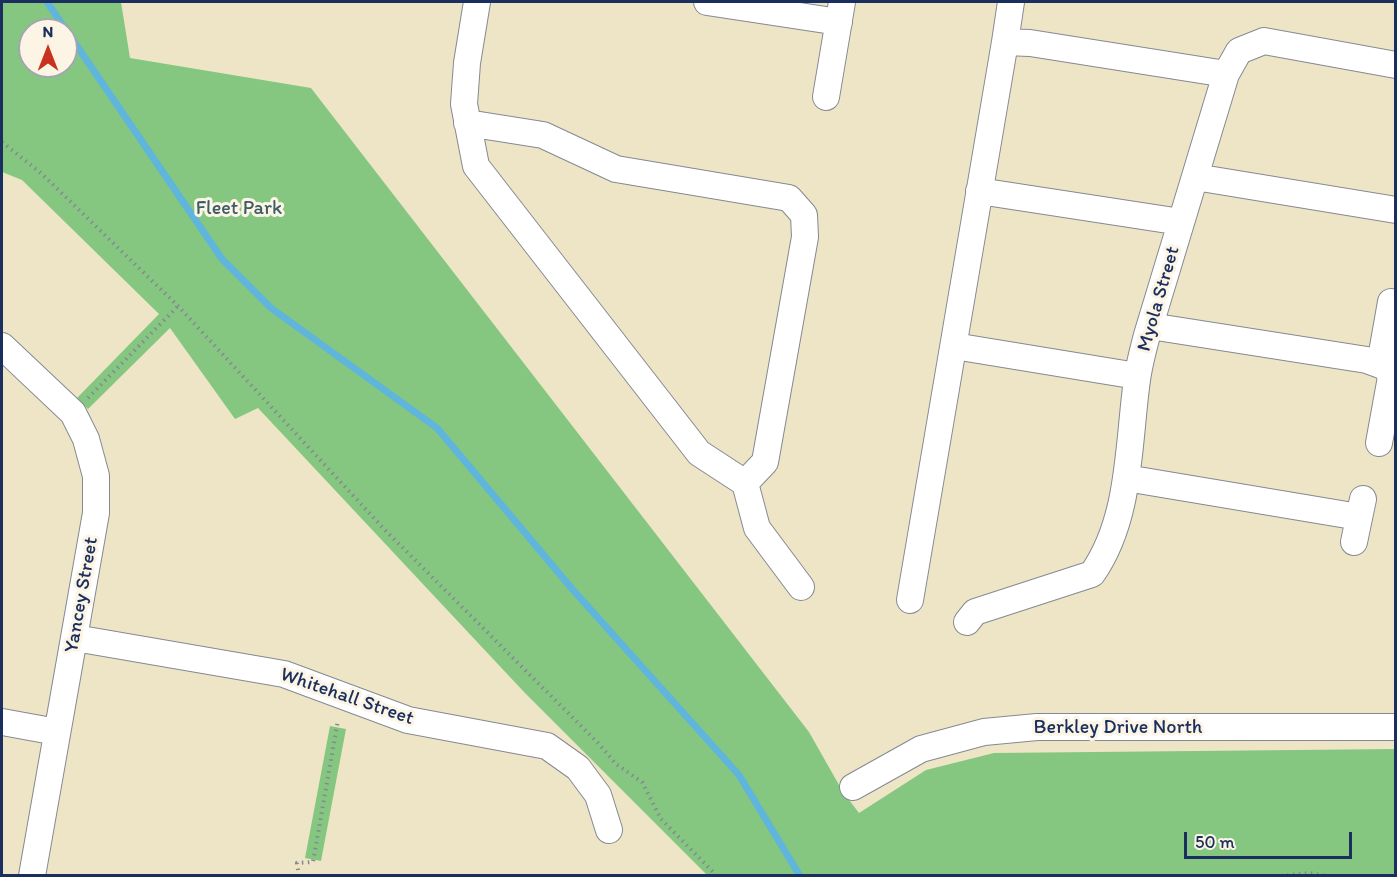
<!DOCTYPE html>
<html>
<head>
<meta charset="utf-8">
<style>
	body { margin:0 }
	#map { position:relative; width:1397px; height:877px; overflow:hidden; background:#eee5c6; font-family:Itim,sans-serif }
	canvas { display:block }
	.frame { position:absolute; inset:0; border:3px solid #1b2f5e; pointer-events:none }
	.north { position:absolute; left:18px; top:18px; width:60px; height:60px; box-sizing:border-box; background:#fcf5e5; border:2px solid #a2a6af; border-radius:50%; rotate:0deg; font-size:16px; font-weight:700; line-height:24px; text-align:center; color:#1b2f5e }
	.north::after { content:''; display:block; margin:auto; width:21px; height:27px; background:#c8321e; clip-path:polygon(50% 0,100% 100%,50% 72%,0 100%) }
	.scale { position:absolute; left:1184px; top:832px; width:168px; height:27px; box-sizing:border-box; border:3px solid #1b2f5e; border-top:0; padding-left:8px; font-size:18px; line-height:21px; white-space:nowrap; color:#1b2f5e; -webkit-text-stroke:4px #fcf5e5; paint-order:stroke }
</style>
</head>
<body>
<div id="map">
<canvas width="1397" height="877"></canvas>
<div class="frame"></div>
<div class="north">N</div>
<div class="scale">50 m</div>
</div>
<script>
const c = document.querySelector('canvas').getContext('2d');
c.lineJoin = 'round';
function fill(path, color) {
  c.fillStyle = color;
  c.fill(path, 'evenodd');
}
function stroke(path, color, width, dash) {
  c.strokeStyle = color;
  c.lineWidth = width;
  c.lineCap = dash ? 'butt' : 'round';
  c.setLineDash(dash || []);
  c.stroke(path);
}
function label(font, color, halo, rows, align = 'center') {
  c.font = font + ' Itim,sans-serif';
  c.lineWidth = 6;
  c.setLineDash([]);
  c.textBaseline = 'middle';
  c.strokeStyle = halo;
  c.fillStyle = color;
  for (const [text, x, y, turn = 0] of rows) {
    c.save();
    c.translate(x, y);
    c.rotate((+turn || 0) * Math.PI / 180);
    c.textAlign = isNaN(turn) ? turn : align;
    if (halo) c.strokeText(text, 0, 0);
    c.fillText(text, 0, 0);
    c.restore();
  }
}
const green = new Path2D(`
	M 2,2 L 121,2 L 130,58 L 311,88 L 809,732 L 843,792 L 859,813 L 926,770 L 994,753 L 1395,749 L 1395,875 L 707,875 L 524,692 L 258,408 L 235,419 L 170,328 L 88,409 L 77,398 L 159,314 L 22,180 L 2,172 ZM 30,30 L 66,30 L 66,66 L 30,66 Z
	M 330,726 L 346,729 L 321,861 L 305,858 Z`);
const stream = new Path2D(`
	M 47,2 L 222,259 L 271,308 L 437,428 L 573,590 L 739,775 L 800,876`);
const path = new Path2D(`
	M 2,142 L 42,174 L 178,306 L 384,529 L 598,743 L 616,764 L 642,782 L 661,819 L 717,876
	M 88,398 L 178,306
	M 299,876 L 297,863 L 313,862 L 338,720
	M 1281,876 L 1309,873 L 1328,876`);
const street = new Path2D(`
	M 477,2 L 467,63 L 464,104 L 476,166 L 699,453 L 745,483 L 757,528 L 801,587
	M 707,2 L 839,22
	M 1005,42 L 1011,2
	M 826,97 L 842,2
	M 467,123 L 543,135 L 616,169 L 789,198 L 804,215 L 805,237 L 765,462 L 745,483
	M 1195,177 L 1396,210
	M 979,191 L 1181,222
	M 1150,326 L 1367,360 L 1386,367 L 1391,377 L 1379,443
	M 2,346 L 73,413 L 86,439 L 96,476 L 96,513 L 32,876
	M 954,346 L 1137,376
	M 1380,364 L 1391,302
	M 1126,478 L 1359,517
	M 1354,542 L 1363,499
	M 910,600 L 1005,42 L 1030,43 L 1226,74
	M 967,622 L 975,612 L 1092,574 C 1131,519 1128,444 1137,380 C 1139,365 1143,350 1147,335 L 1226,74 L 1239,51 L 1264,41 L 1396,65
	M 75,638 L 284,674 L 408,720 L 547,746 L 578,768 L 598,795 L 609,830
	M 2,722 L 57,732
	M 853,787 L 921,749 L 984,732 L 1037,727 L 1396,727`);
const parkNames = [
	["Fleet Park",239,209]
];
const streetNames = [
	["Myola Street",1159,299,-74],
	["Yancey Street",82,595,-80],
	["Whitehall Street",347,697,19],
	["Berkley Drive North",1118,728]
];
fill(green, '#85c780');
stroke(stream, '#5fb5dc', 7);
stroke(street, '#848a92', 28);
stroke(path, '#848a92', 4, [1.5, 4.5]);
stroke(street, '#fff', 26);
label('20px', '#3b5d68', '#fcf5e5', parkNames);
label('20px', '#1b2f5e', '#fcf5e5', streetNames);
</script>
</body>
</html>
